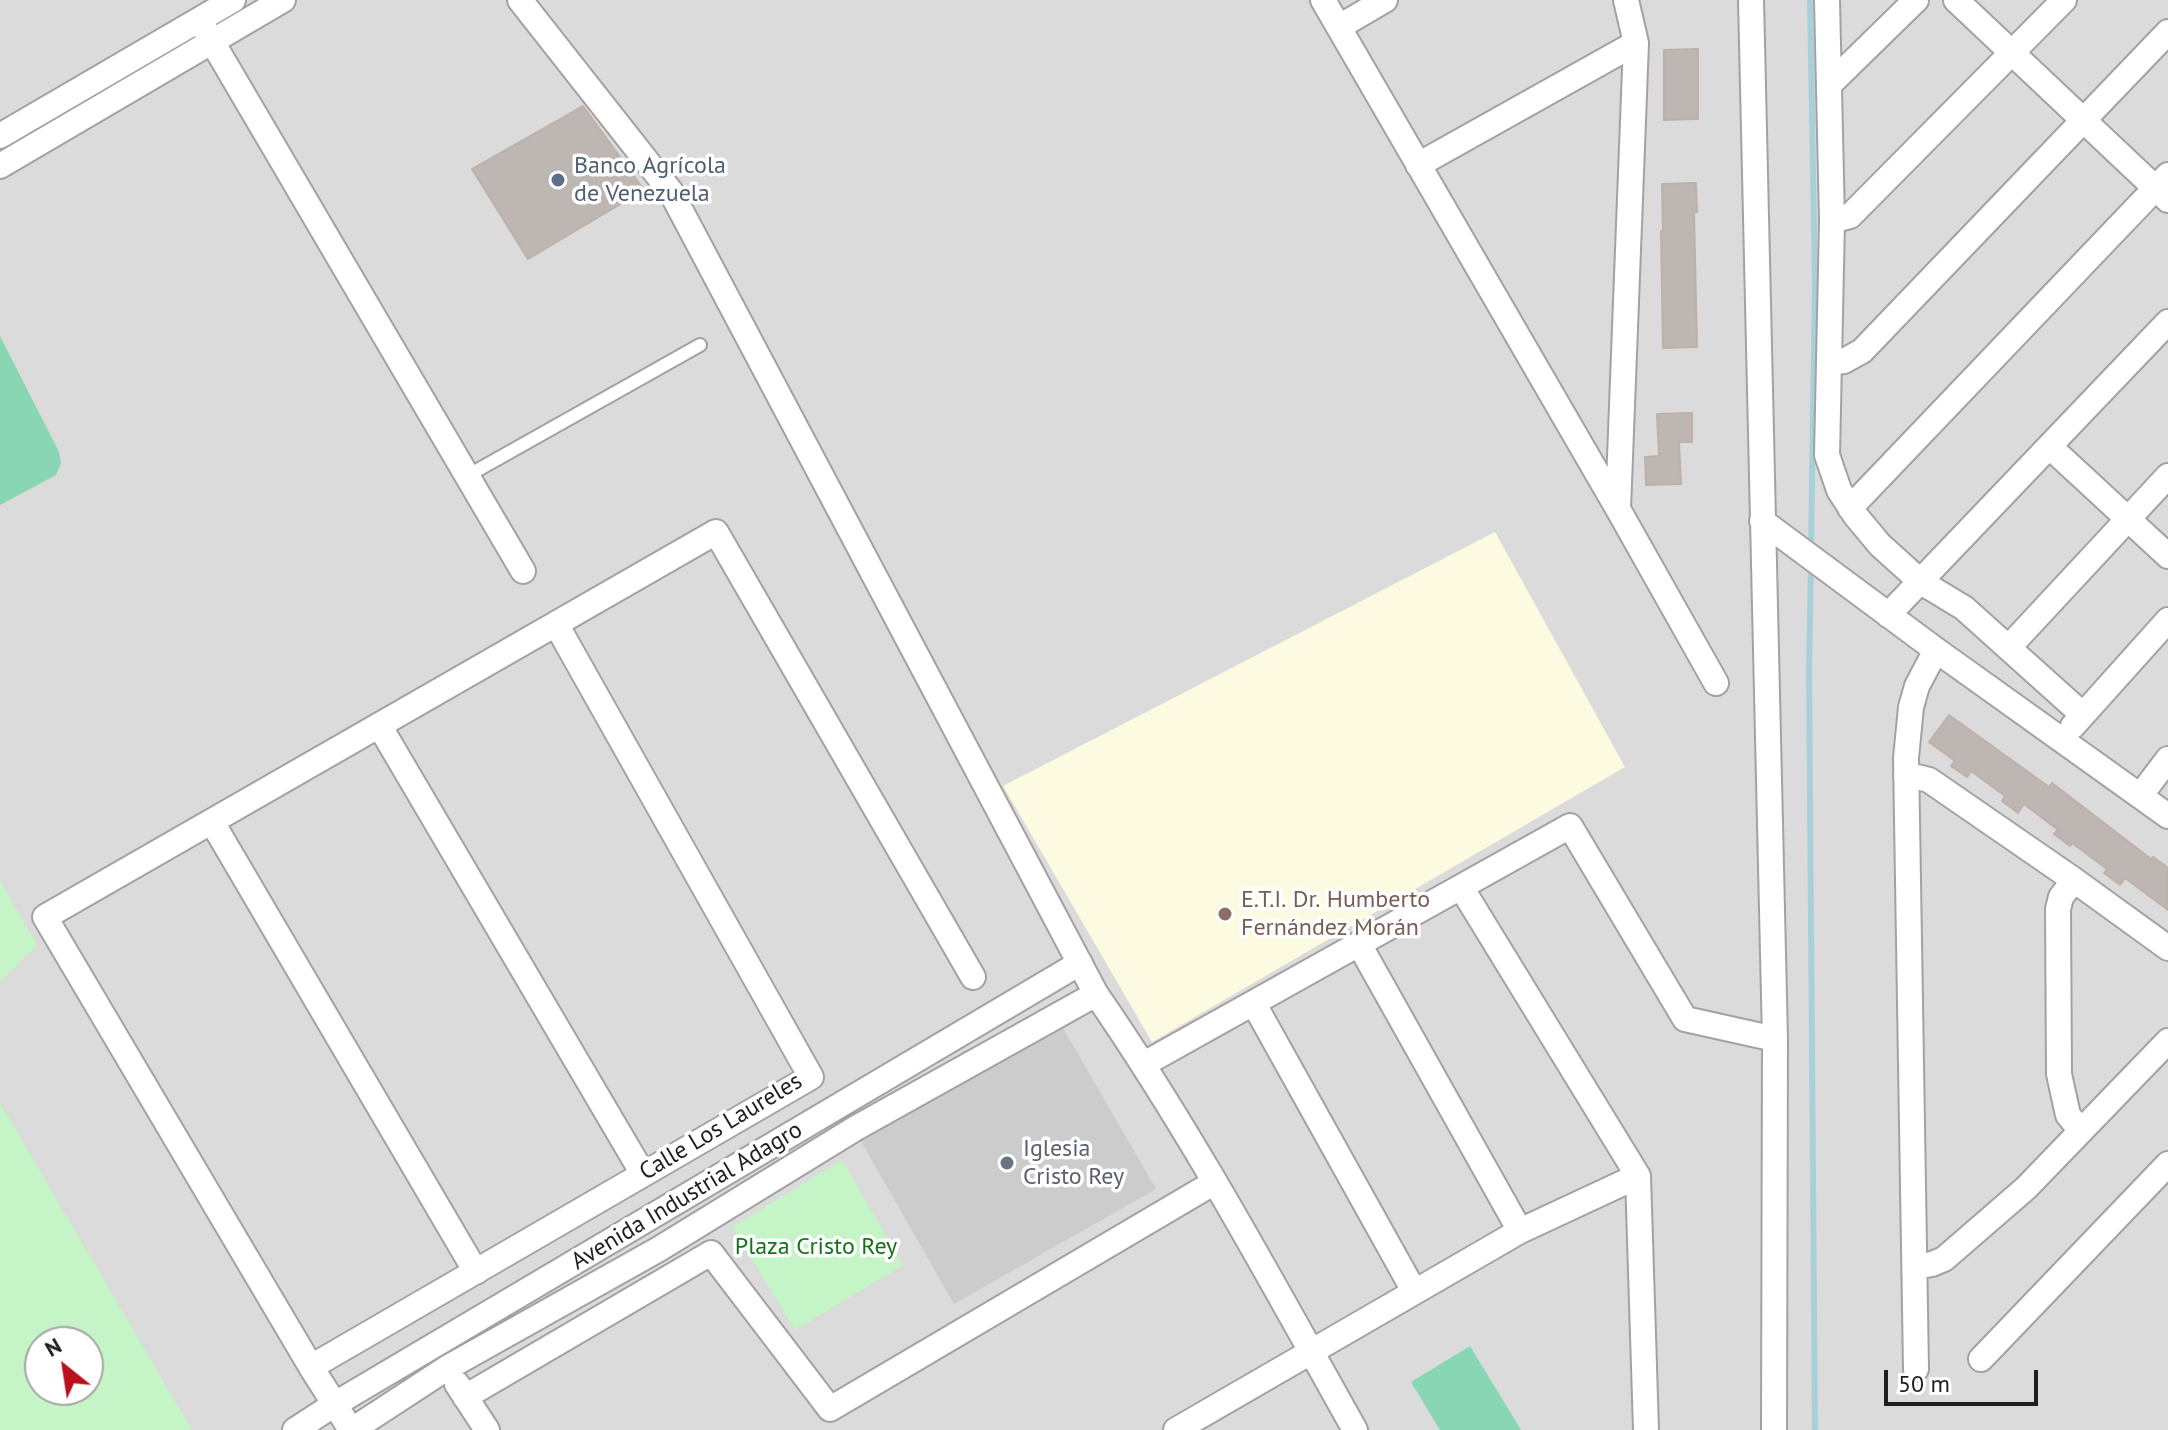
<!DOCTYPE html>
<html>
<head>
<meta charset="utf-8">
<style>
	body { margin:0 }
	#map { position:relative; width:2168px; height:1430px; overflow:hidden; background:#eeeae5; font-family:"PT Sans",sans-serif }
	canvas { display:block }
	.north { position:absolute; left:24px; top:1326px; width:80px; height:80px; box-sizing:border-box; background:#fff; border:2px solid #a5a5a5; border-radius:50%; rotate:330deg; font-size:22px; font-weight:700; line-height:32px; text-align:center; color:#1e1e1e }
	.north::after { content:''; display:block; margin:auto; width:28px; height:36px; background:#ba111b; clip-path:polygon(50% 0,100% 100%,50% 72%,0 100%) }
	.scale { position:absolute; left:1884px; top:1370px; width:154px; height:36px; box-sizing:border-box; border:4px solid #1e1e1e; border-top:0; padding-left:10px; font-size:24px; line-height:28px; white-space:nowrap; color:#1e1e1e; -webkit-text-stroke:6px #fff; paint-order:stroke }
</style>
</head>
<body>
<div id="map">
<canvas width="2168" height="1430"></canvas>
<div class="north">N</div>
<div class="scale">50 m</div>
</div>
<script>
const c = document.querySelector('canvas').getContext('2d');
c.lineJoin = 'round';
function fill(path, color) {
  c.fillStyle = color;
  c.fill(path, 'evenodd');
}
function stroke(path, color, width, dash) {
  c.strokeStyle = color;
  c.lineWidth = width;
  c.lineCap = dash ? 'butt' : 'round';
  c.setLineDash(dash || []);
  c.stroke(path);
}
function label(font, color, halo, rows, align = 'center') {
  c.font = font + ' "PT Sans",sans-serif';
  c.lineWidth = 7;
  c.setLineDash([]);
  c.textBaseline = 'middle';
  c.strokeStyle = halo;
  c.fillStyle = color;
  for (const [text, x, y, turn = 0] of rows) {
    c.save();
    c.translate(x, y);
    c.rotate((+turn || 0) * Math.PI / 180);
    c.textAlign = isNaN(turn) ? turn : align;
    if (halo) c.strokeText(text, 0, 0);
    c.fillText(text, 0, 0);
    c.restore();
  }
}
const residential = new Path2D(`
	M 0,0 L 2168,0 L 2168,1430 L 0,1430 ZM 40,1342 L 88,1342 L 88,1390 L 40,1390 Z`);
const education = new Path2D(`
	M 1495,532 L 1625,767 L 1152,1042 L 1003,786 Z`);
const religious = new Path2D(`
	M 1059,1021 L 1156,1189 L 954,1304 L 858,1136 Z`);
const park = new Path2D(`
	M 0,880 L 37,945 L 0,982 Z
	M 0,1103 L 192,1430 L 0,1430 ZM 40,1342 L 88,1342 L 88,1390 L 40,1390 Z
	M 842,1160 L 903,1265 L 795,1330 L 732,1227 Z`);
const pitch = new Path2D(`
	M 0,336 L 59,452 L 61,464 L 56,475 L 0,505 Z
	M 1470,1346 L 1521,1430 L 1440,1430 L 1411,1382 Z`);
const stream = new Path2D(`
	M 1810,0 L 1815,286 L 1811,548
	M 1811,564 L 1809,669 L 1815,1430`);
const building = new Path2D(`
	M 1698,49 L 1698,119 L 1664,120 L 1664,50 Z
	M 583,106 L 644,190 L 528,259 L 472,169 Z
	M 1696,183 L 1697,212 L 1694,212 L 1697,347 L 1663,348 L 1661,231 L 1663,231 L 1662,184 Z
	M 1692,413 L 1692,442 L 1679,442 L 1681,484 L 1646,485 L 1645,457 L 1659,456 L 1657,414 Z
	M 1949,715 L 2049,787 L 2052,783 L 2151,859 L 2153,857 L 2168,868 L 2168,910 L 2125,878 L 2120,885 L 2104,873 L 2107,869 L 2072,843 L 2070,846 L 2054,834 L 2058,830 L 2024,804 L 2018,813 L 2002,801 L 2005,796 L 1971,771 L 1967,777 L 1951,766 L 1955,761 L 1929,742 Z`);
const service = new Path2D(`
	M 467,476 L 700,345`);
const minor = new Path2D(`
	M 520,0 L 671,192 L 1096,994 C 1192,1133 1272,1282 1355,1430
	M 1323,0 L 1618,509 L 1716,683
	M 1751,0 L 1775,1039 L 1774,1430
	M 1827,0 L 1832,221 L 1827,455 L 1839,490 L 1855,515 L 1880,545 L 1921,582 L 1964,608 L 2082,714
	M 1956,0 L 2168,200
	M 200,21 L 523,571
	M 1339,27 L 1385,0
	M 1829,85 L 1916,0
	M 0,136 L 233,0
	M 1418,165 L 1636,43
	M 0,166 L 283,0
	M 1832,221 L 1850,216 L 2064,0
	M 1829,363 L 1844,361 L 1862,351 L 2168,32
	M 2050,447 L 2168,556
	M 1850,508 L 2168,175
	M 1618,509 L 1636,43 L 1626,0
	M 1762,521 L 1936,650 L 2168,816
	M 1888,615 L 2168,322
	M 2009,647 L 2168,476
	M 379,725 L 643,1174
	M 2073,726 L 2168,620
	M 1906,776 L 1913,776 L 1929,780 L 2074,880 L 2168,948
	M 2140,796 L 2168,759
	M 212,822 L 476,1272
	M 2074,880 L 2061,897 L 2058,909 L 2059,1074 L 2068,1115 L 2081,1131
	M 1461,887 L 1638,1176
	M 1359,944 L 1520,1231
	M 1254,1004 L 1414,1291
	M 1144,1064 L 1570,826 L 1685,1019 L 1775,1039
	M 1915,1267 L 1932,1264 L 1944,1259 L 2026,1188 L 2168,1041
	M 1981,1359 L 2168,1164
	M 311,1367 L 811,1077 L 556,624
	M 1916,1369 L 1906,758 L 1911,707 L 1917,686 L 1936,650
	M 457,1384 L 487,1430
	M 465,1397 L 711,1253 L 830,1409 L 1215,1182
	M 295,1430 L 335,1404 L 1080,963
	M 351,1430 L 311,1367 L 45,917 L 716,532 L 973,977
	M 352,1430 L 447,1368 L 659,1249 L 856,1128 L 1096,994
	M 1176,1430 L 1520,1231 L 1638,1176 L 1646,1430`);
const markers = [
	[558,180,8,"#5c6f8a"],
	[1225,914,8,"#8d6e63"],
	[1007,1163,8,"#6b7280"]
];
const serviceNames = [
	["Banco Agrícola",574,166],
	["de Venezuela",574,194]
];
const educationNames = [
	["E.T.I. Dr. Humberto",1241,900],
	["Fernández Morán",1241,928]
];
const streetNames = [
	["Calle Los Laureles",721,1127,-31],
	["Avenida Industrial Adagro",687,1196,-31]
];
const worshipNames = [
	["Iglesia",1023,1149],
	["Cristo Rey",1023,1177]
];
const parkNames = [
	["Plaza Cristo Rey",816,1247]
];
fill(residential, '#dcdbdb');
fill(education, '#fcfae0');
fill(religious, '#ccc');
fill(park, '#c5f4c6');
fill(pitch, '#89d6b4');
stroke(stream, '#a9d0d8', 6);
fill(building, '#beb6b2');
stroke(building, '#beb1a8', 2);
stroke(service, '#a2a2a2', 16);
stroke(minor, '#a2a2a2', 28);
stroke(service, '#fff', 12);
stroke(minor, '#fff', 24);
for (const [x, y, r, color] of markers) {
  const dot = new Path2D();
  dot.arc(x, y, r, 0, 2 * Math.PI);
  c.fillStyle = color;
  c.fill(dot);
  stroke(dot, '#fff', 3);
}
label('24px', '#4e5e75', '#fff', serviceNames, 'left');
label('24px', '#785e54', '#fff', educationNames, 'left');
label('24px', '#1e1e1e', '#fff', streetNames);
label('24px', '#5b616d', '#fff', worshipNames, 'left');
label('24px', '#157317', '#fff', parkNames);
</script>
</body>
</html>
